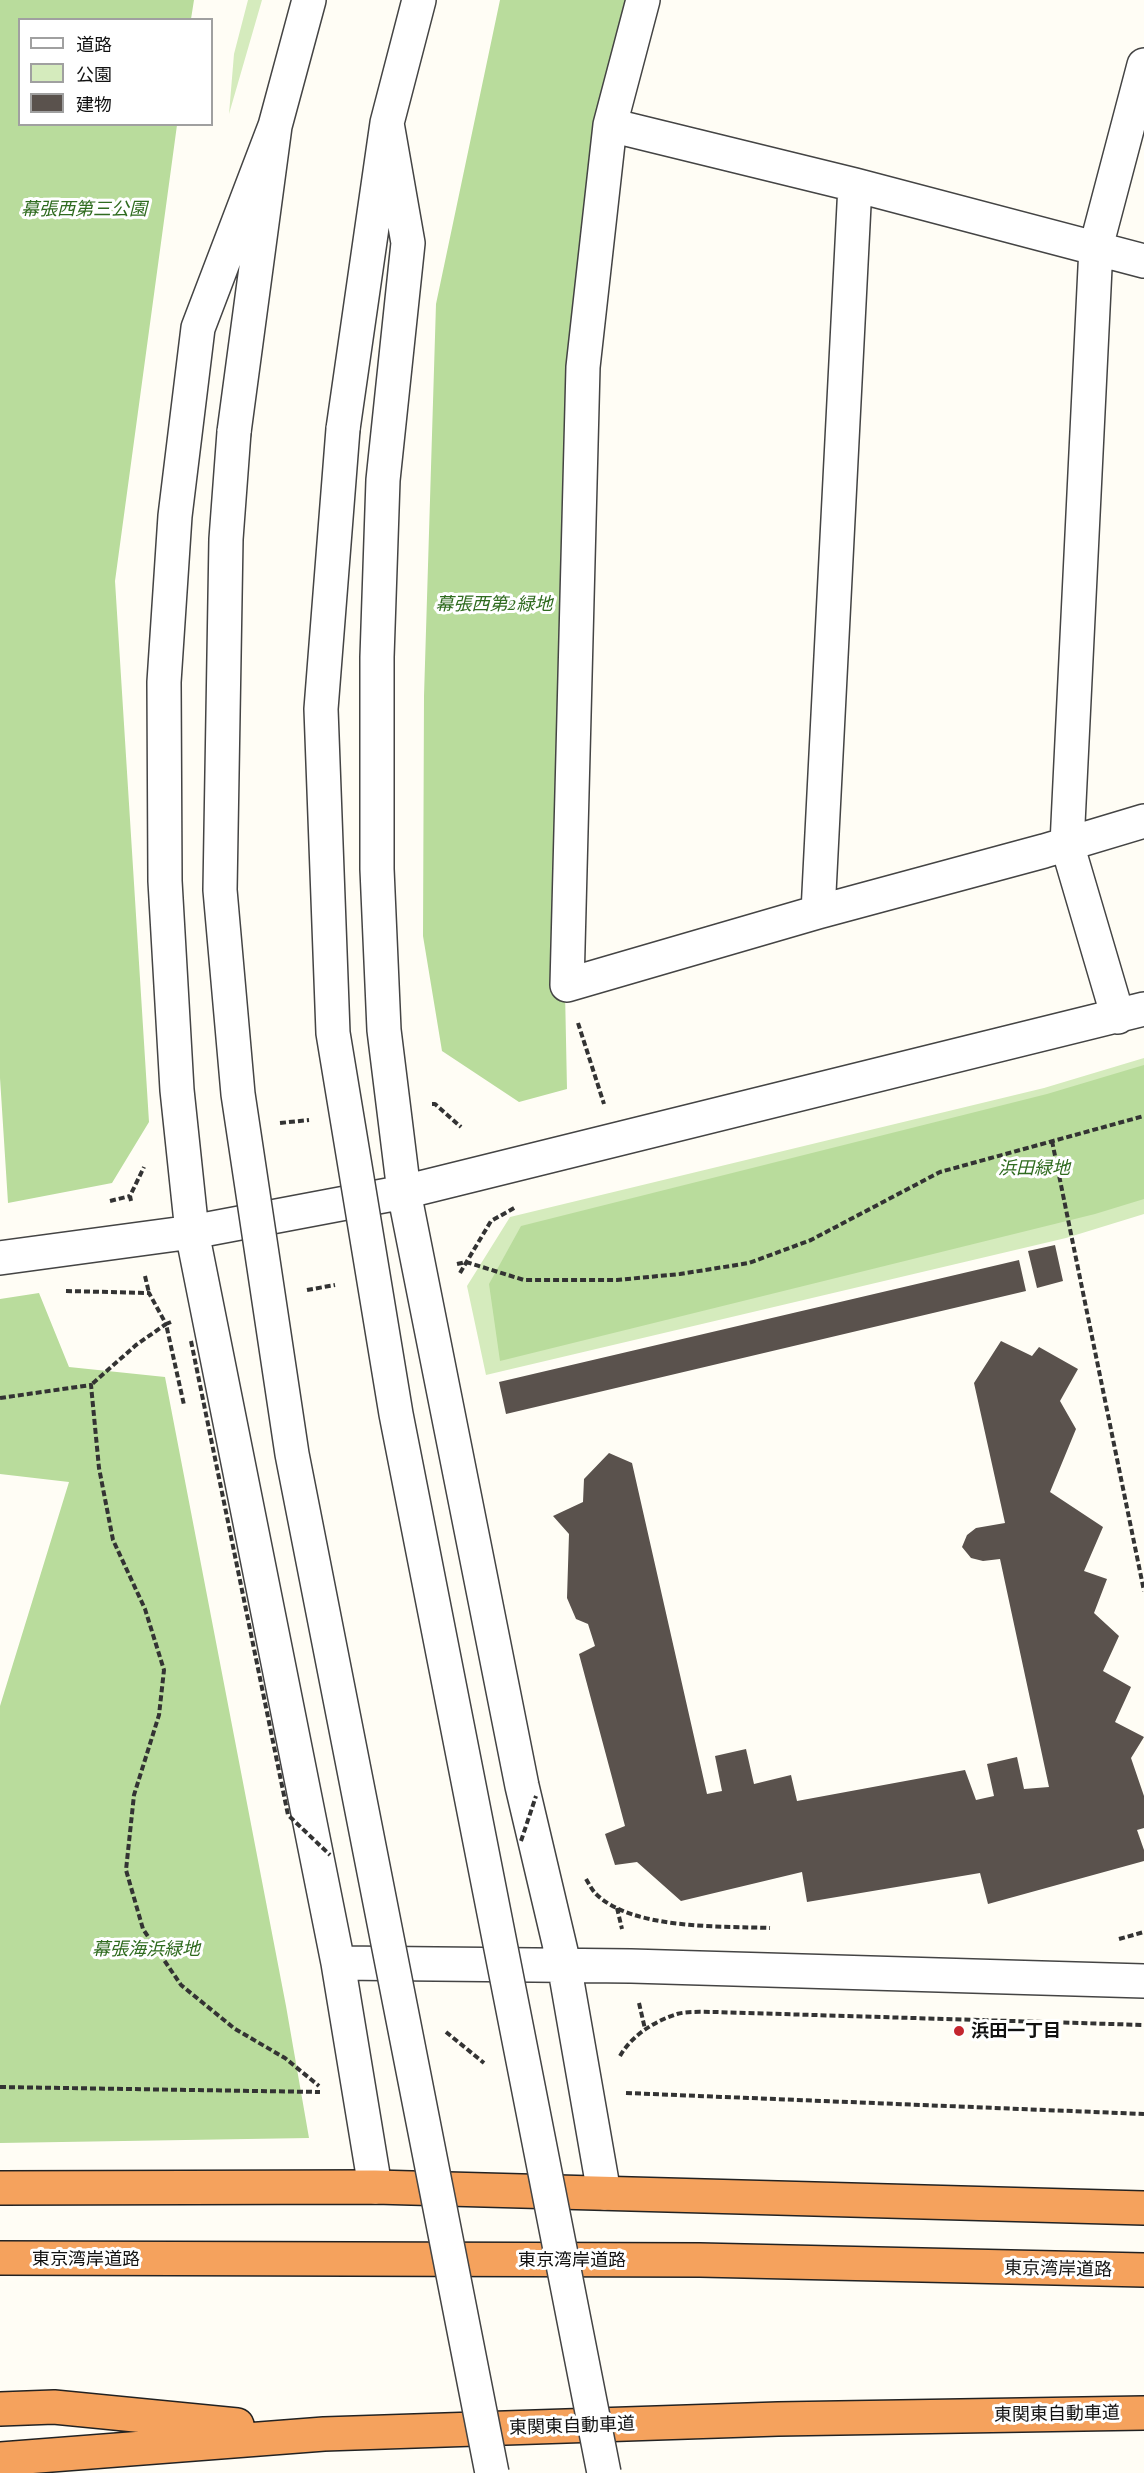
<!DOCTYPE html>
<html>
<head>
<meta charset="utf-8">
<style>
	body { margin:0 }
	#map { position:relative; width:1144px; height:2473px; overflow:hidden; background:#fffdf5; font-family:"Playfair Display","Noto Sans JP",serif }
	canvas { display:block }
	.legend { position:absolute; left:18px; top:18px; width:195px; height:108px; box-sizing:border-box; background:#fff; border:2px solid #a0a0a0; margin:0; padding:8px 10px; list-style:none; font-size:18px; color:#111 }
	.legend li { display:flex; align-items:center; gap:12px; height:30px }
	.legend b { width:30px; border:2px solid #a0a0a0 }
</style>
</head>
<body>
<div id="map">
<canvas width="1144" height="2473"></canvas>
<ul class="legend">
<li><b style="height:8px;background:#fff"></b>道路</li>
<li><b style="height:16px;background:#d5ebbd"></b>公園</li>
<li><b style="height:16px;background:#5a524d"></b>建物</li>
</ul>
</div>
<script>
const c = document.querySelector('canvas').getContext('2d');
c.lineJoin = 'round';
function fill(path, color) {
  c.fillStyle = color;
  c.fill(path, 'evenodd');
}
function stroke(path, color, width, dash) {
  c.strokeStyle = color;
  c.lineWidth = width;
  c.lineCap = dash ? 'butt' : 'round';
  c.setLineDash(dash || []);
  c.stroke(path);
}
function label(font, color, halo, rows, align = 'center') {
  c.font = font + ' "Playfair Display","Noto Sans JP",serif';
  c.lineWidth = 6;
  c.setLineDash([]);
  c.textBaseline = 'middle';
  c.strokeStyle = halo;
  c.fillStyle = color;
  for (const [text, x, y, turn = 0] of rows) {
    c.save();
    c.translate(x, y);
    c.rotate((+turn || 0) * Math.PI / 180);
    c.textAlign = isNaN(turn) ? turn : align;
    if (halo) c.strokeText(text, 0, 0);
    c.fillText(text, 0, 0);
    c.restore();
  }
}
const green = new Path2D(`
	M 248,0 L 262,0 L 229,114 L 234,54 Z
	M 1144,1058 L 1144,1214 L 1066,1238 L 486,1375 L 467,1286 L 510,1217 L 1044,1088 Z`);
const forest = new Path2D(`
	M 0,0 L 194,0 L 191,19 L 20,20 L 20,124 L 177,125 L 115,581 L 149,1122 L 112,1183 L 8,1203 L 0,1078 Z
	M 500,0 L 626,0 L 559,695 L 567,1089 L 519,1102 L 442,1051 L 423,936 L 424,696 L 436,304 Z
	M 1144,1065 L 1144,1199 L 1095,1214 L 500,1361 L 489,1284 L 521,1226 L 1047,1094 Z
	M 39,1293 L 69,1367 L 165,1377 L 286,2006 L 309,2138 L 0,2143 L 0,1706 L 69,1482 L 0,1474 L 0,1299 Z`);
const building = new Path2D(`
	M 1055,1245 L 1063,1281 L 1037,1288 L 1028,1251 Z
	M 1019,1260 L 1026,1291 L 506,1414 L 499,1382 Z
	M 1001,1341 L 1032,1356 L 1039,1347 L 1078,1369 L 1060,1401 L 1076,1429 L 1050,1492 L 1103,1527 L 1084,1571 L 1107,1579 L 1094,1613 L 1119,1636 L 1103,1671 L 1131,1687 L 1115,1722 L 1144,1737 L 1131,1758 L 1144,1796 L 1144,1828 L 1137,1830 L 1144,1850 L 1144,1861 L 988,1904 L 980,1873 L 807,1902 L 802,1872 L 681,1901 L 637,1862 L 615,1865 L 605,1834 L 625,1826 L 579,1654 L 595,1646 L 588,1624 L 576,1619 L 567,1598 L 569,1534 L 553,1516 L 583,1502 L 584,1479 L 609,1453 L 632,1463 L 707,1794 L 722,1791 L 715,1756 L 746,1749 L 754,1784 L 791,1775 L 797,1801 L 965,1770 L 976,1800 L 994,1796 L 987,1764 L 1017,1757 L 1024,1789 L 1049,1787 L 1000,1559 L 983,1561 L 971,1558 L 962,1547 L 967,1535 L 976,1528 L 1005,1523 L 974,1383 Z`);
const path = new Path2D(`
	M 578,1023 L 604,1104
	M 432,1104 L 435,1104 L 461,1127
	M 280,1123 L 309,1120
	M 1052,1141 L 1144,1591
	M 110,1201 L 130,1196
	M 131,1201 L 130,1196 L 144,1167
	M 457,1264 L 466,1262 L 524,1280 L 617,1280 L 680,1274 L 749,1263 L 811,1240 L 940,1172 L 1144,1116
	M 460,1273 L 491,1221 L 516,1207
	M 145,1276 L 149,1293
	M 307,1290 L 335,1285
	M 66,1291 L 149,1293 L 166,1324 L 136,1345 L 91,1385
	M 171,1322 L 166,1324 L 184,1405
	M 0,1398 L 91,1385 L 99,1468 L 113,1540 L 145,1609 L 164,1670 L 159,1715 L 134,1795 L 126,1870 L 143,1929 L 181,1985 L 235,2029 L 285,2058 L 319,2086
	M 586,1879 C 589,1884 592,1890 596,1894 C 633,1930 721,1926 770,1928
	M 617,1908 L 622,1929
	M 1119,1939 L 1144,1932
	M 639,2003 L 645,2029
	M 446,2032 L 484,2063
	M 620,2056 C 632,2035 655,2021 677,2014 C 688,2011 703,2012 715,2012 L 1144,2025
	M 0,2087 L 320,2092
	M 626,2093 L 1144,2114`);
const minor = new Path2D(`
	M 643,0 L 610,125 L 583,367 L 567,985 L 818,912 L 1044,851 L 1144,821
	M 387,123 L 408,243 L 383,480 L 377,657 L 377,869 L 384,1030 L 404,1192 L 522,1786 L 564,1964 L 604,2193
	M 610,125 L 855,185 L 1144,261
	M 275,126 L 198,328 L 175,516 L 164,682 L 165,881 L 177,1090 L 192,1232 L 338,1963 L 375,2187
	M 343,429 L 387,123 L 419,0
	M 234,432 L 275,126 L 309,0
	M 818,912 L 855,185
	M 1118,1017 L 1067,844 L 1096,247 L 1144,65
	M 0,1258 L 192,1232 L 404,1192 L 1144,1009
	M 338,1963 L 631,1966 L 1144,1981`);
const highway = new Path2D(`
	M 0,2188 L 375,2187 L 1144,2208
	M 0,2258 L 700,2260 L 1144,2270
	M 0,2409 L 54,2407 L 237,2425
	M 0,2459 L 324,2434 L 778,2419 L 1144,2413`);
const pathBridge = new Path2D(`
	M 191,1341 L 288,1815 L 330,1855
	M 521,1841 L 536,1796`);
const minorBridge = new Path2D(`
	M 343,429 L 321,709 L 333,1033 L 396,1414 L 604,2473
	M 234,432 L 226,539 L 220,890 L 238,1094 L 292,1454 L 492,2473`);
const markers = [
	[959,2031,6,"#c4262e"]
];
const parkNames = [
	["幕張西第三公園",84,209],
	["幕張西第2緑地",494,604],
	["浜田緑地",1034,1168],
	["幕張海浜緑地",146,1949]
];
const poiNames = [
	["浜田一丁目",971,2031]
];
const streetNames = [
	["東京湾岸道路",86,2259],
	["東京湾岸道路",572,2260],
	["東京湾岸道路",1058,2269,1],
	["東関東自動車道",1057,2414,-1],
	["東関東自動車道",572,2426,-2]
];
fill(green, '#d5ebbd');
fill(forest, '#b9dc9c');
fill(building, '#5a524d');
stroke(minor, '#444', 36);
stroke(highway, '#222', 36);
stroke(path, '#333', 4, [6, 3]);
stroke(minor, '#fff', 33);
stroke(highway, '#f5a25d', 33);
stroke(minorBridge, '#444', 36, []);
stroke(pathBridge, '#333', 4, [6, 3]);
stroke(minorBridge, '#fff', 33);
for (const [x, y, r, color] of markers) {
  const dot = new Path2D();
  dot.arc(x, y, r, 0, 2 * Math.PI);
  c.fillStyle = color;
  c.fill(dot);
  stroke(dot, '#fff', 2);
}
label('italic 18px', '#2f6b1f', '#fff', parkNames);
label('bold 18px', '#111', '#fff', poiNames, 'left');
label('18px', '#111', '#fff', streetNames);
</script>
</body>
</html>
